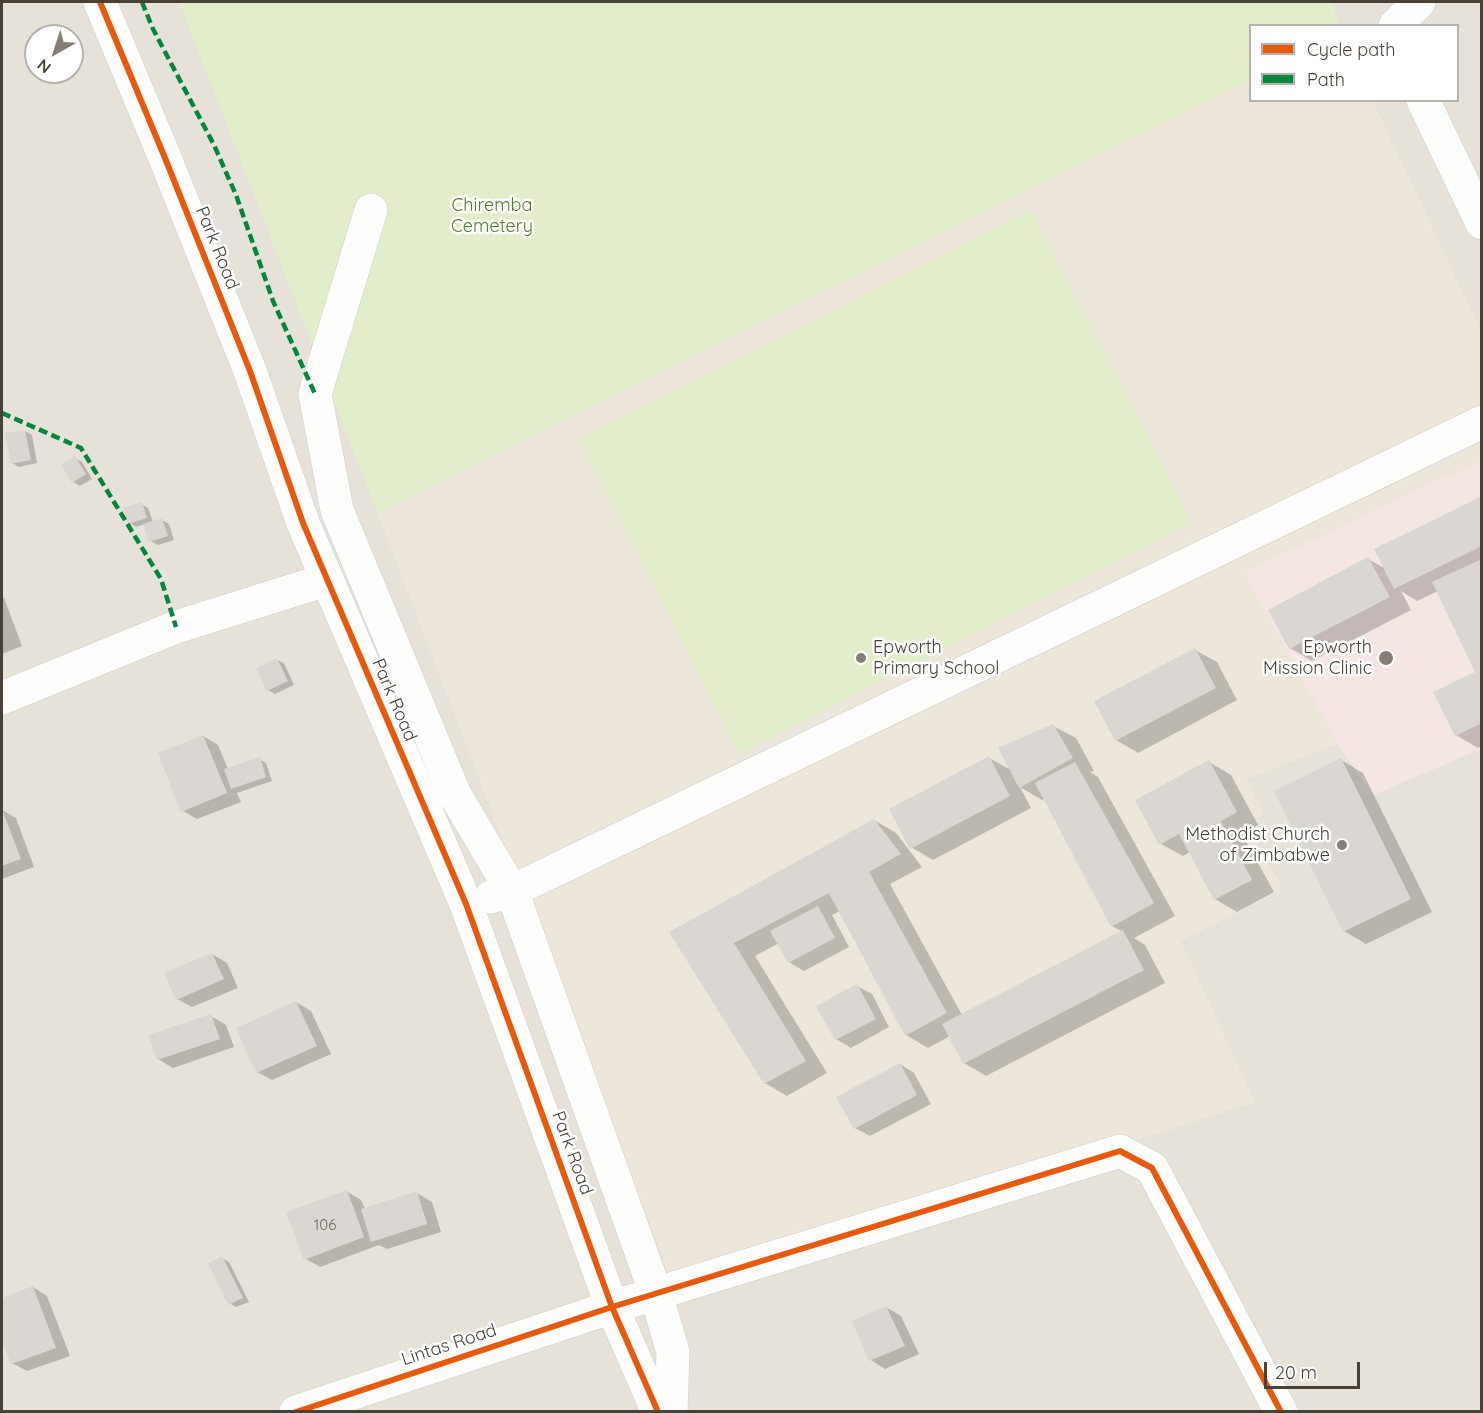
<!DOCTYPE html>
<html>
<head>
<meta charset="utf-8">
<style>
	body { margin:0 }
	#map { position:relative; width:1483px; height:1413px; overflow:hidden; background:#f2f0ec; font-family:Quicksand,sans-serif }
	canvas { display:block }
	.frame { position:absolute; inset:0; border:3px solid #494137; pointer-events:none }
	.legend { position:absolute; left:1249px; top:24px; width:210px; height:78px; box-sizing:border-box; background:#fff; border:2px solid #b6b3af; margin:0; padding:8px 10px; list-style:none; font-size:18px; color:#494137 }
	.legend li { display:flex; align-items:center; gap:12px; height:30px }
	.legend b { width:30px; border:2px solid #b6b3af }
	.north { position:absolute; left:24px; top:24px; width:60px; height:60px; box-sizing:border-box; background:#fff; border:2px solid #b6b3af; border-radius:50%; rotate:219deg; font-size:16px; font-weight:700; line-height:24px; text-align:center; color:#494137 }
	.north::after { content:''; display:block; margin:auto; width:21px; height:27px; background:#847e76; clip-path:polygon(50% 0,100% 100%,50% 72%,0 100%) }
	.scale { position:absolute; left:1264px; top:1362px; width:96px; height:27px; box-sizing:border-box; border:3px solid #494137; border-top:0; padding-left:8px; font-size:18px; line-height:21px; white-space:nowrap; color:#494137; -webkit-text-stroke:4px #fff; paint-order:stroke }
</style>
</head>
<body>
<div id="map">
<canvas width="1483" height="1413"></canvas>
<div class="frame"></div>
<ul class="legend">
<li><b style="height:8px;background:#e8590c"></b>Cycle path</li>
<li><b style="height:8px;background:#00873e"></b>Path</li>
</ul>
<div class="north">N</div>
<div class="scale">20 m</div>
</div>
<script>
const c = document.querySelector('canvas').getContext('2d');
c.lineJoin = 'round';
function fill(path, color) {
  c.fillStyle = color;
  c.fill(path, 'evenodd');
}
function stroke(path, color, width, dash) {
  c.strokeStyle = color;
  c.lineWidth = width;
  c.lineCap = dash ? 'butt' : 'round';
  c.setLineDash(dash || []);
  c.stroke(path);
}
function label(font, color, halo, rows, align = 'center') {
  c.font = font + ' Quicksand,sans-serif';
  c.lineWidth = 5;
  c.setLineDash([]);
  c.textBaseline = 'middle';
  c.strokeStyle = halo;
  c.fillStyle = color;
  for (const [text, x, y, turn = 0] of rows) {
    c.save();
    c.translate(x, y);
    c.rotate((+turn || 0) * Math.PI / 180);
    c.textAlign = isNaN(turn) ? turn : align;
    if (halo) c.strokeText(text, 0, 0);
    c.fillText(text, 0, 0);
    c.restore();
  }
}
const residential = new Path2D(`
	M 2,2 L 1481,2 L 1481,1411 L 2,1411 ZM 1250,26 L 1458,26 L 1458,100 L 1250,100 ZM 36,36 L 72,36 L 72,72 L 36,72 Z`);
const education = new Path2D(`
	M 1250,81 L 1250,100 L 1373,101 L 1481,331 L 1481,460 L 1244,572 L 1337,744 L 1247,779 L 1264,814 L 1246,823 L 1283,889 L 1181,941 L 1255,1102 L 675,1290 L 377,512 Z`);
const medical = new Path2D(`
	M 1481,460 L 1481,749 L 1374,795 L 1337,744 L 1244,572 Z`);
const green = new Path2D(`
	M 179,2 L 1332,2 L 1339,25 L 1250,26 L 1250,81 L 377,512 Z
	M 1031,209 L 1192,523 L 740,754 L 579,439 Z`);
const shadow = new Path2D(`
	M 25,431 L 32,435 L 37,463 L 19,467 L 12,463 Z
	M 75,458 L 82,462 L 92,479 L 80,486 L 73,482 Z
	M 1482,498 L 1482,746 L 1478,748 L 1456,735 L 1477,673 L 1438,591 L 1417,601 L 1401,591 L 1411,610 L 1312,661 L 1290,648 L 1368,559 L 1386,569 Z
	M 141,504 L 148,508 L 153,522 L 162,520 L 169,524 L 174,540 L 158,545 L 151,541 L 145,524 L 136,527 L 130,523 Z
	M 2,597 L 4,598 L 22,646 L 2,654 Z
	M 1195,650 L 1217,662 L 1237,700 L 1138,753 L 1116,740 Z
	M 277,660 L 284,663 L 294,685 L 275,694 L 268,690 Z
	M 1053,726 L 1076,738 L 1094,771 L 1090,772 L 1098,777 L 1175,916 L 1134,938 L 1145,945 L 1165,983 L 986,1076 L 964,1063 L 950,1036 L 928,1048 L 906,1035 L 840,911 L 832,915 L 849,947 L 804,971 L 789,962 L 779,943 L 755,956 L 827,1073 L 787,1096 L 765,1083 L 671,933 L 874,820 L 896,833 L 922,867 L 890,884 L 962,1015 L 1123,932 L 1112,926 L 1045,798 L 1042,800 L 1020,787 L 1031,808 L 933,860 L 911,847 L 989,758 L 1011,770 Z
	M 203,736 L 218,745 L 228,769 L 259,759 L 266,763 L 272,781 L 237,793 L 241,802 L 197,819 L 183,811 Z
	M 1341,760 L 1363,773 L 1432,912 L 1366,944 L 1344,931 L 1276,792 Z
	M 1209,762 L 1231,775 L 1258,825 L 1242,834 L 1274,892 L 1237,912 L 1215,899 L 1190,852 L 1183,856 L 1161,844 Z
	M 2,810 L 16,818 L 34,867 L 2,879 Z
	M 212,954 L 227,963 L 238,988 L 192,1007 L 177,999 Z
	M 857,986 L 872,994 L 889,1027 L 851,1048 L 836,1039 Z
	M 296,1002 L 311,1011 L 331,1054 L 272,1080 L 257,1072 Z
	M 211,1016 L 226,1025 L 234,1047 L 173,1068 L 158,1059 Z
	M 900,1064 L 914,1073 L 931,1104 L 870,1136 L 855,1128 Z
	M 346,1191 L 361,1200 L 365,1209 L 417,1193 L 432,1202 L 441,1232 L 387,1249 L 379,1245 L 320,1267 L 306,1259 Z
	M 222,1258 L 229,1262 L 249,1302 L 236,1307 L 229,1303 Z
	M 33,1287 L 47,1296 L 70,1356 L 27,1371 L 12,1363 L 2,1336 L 2,1299 Z
	M 886,1307 L 901,1316 L 919,1354 L 885,1369 L 871,1360 Z`);
const building = new Path2D(`
	M 25,430 L 31,460 L 11,464 L 5,433 Z
	M 75,456 L 86,474 L 72,483 L 61,465 Z
	M 1482,496 L 1482,546 L 1394,589 L 1374,549 Z
	M 142,502 L 147,518 L 128,524 L 123,508 Z
	M 162,518 L 168,536 L 149,542 L 143,524 Z
	M 1368,557 L 1390,597 L 1289,649 L 1268,610 Z
	M 1482,559 L 1482,723 L 1455,736 L 1433,692 L 1475,672 L 1432,582 Z
	M 1195,648 L 1216,688 L 1115,741 L 1094,701 Z
	M 277,658 L 288,681 L 267,691 L 256,668 Z
	M 1053,724 L 1073,758 L 1019,788 L 998,748 Z
	M 203,735 L 227,793 L 181,812 L 158,753 Z
	M 989,756 L 1010,796 L 910,849 L 889,809 Z
	M 260,757 L 266,777 L 231,789 L 224,769 Z
	M 1341,758 L 1411,899 L 1343,932 L 1274,791 Z
	M 1209,760 L 1237,812 L 1221,821 L 1252,880 L 1214,900 L 1179,834 L 1159,845 L 1135,800 Z
	M 1075,762 L 1154,903 L 1111,927 L 1035,783 Z
	M 2,809 L 21,859 L 2,866 Z
	M 874,819 L 901,854 L 869,872 L 947,1013 L 905,1036 L 829,893 L 734,943 L 806,1061 L 764,1084 L 669,932 Z
	M 818,906 L 835,938 L 788,963 L 770,931 Z
	M 1123,930 L 1144,970 L 963,1064 L 942,1024 Z
	M 212,953 L 224,979 L 176,1000 L 164,973 Z
	M 857,984 L 876,1019 L 835,1040 L 816,1006 Z
	M 296,1001 L 317,1046 L 256,1073 L 236,1028 Z
	M 211,1014 L 220,1039 L 157,1060 L 148,1035 Z
	M 900,1063 L 917,1095 L 854,1129 L 836,1097 Z
	M 347,1190 L 364,1237 L 304,1260 L 286,1212 Z
	M 417,1191 L 427,1224 L 371,1242 L 361,1209 Z
	M 222,1256 L 243,1298 L 228,1305 L 208,1263 Z
	M 33,1286 L 56,1348 L 11,1364 L 2,1340 L 2,1298 Z
	M 886,1306 L 905,1346 L 869,1361 L 852,1321 Z`);
const minor = new Path2D(`
	M 100,2 L 165,158 L 250,371 L 303,523 L 466,904 L 612,1307 L 658,1412
	M 1395,26 L 1419,2
	M 1423,100 L 1482,223
	M 371,210 L 315,394 L 337,510 L 455,795 L 512,891 L 656,1294 L 673,1352 L 671,1412
	M 2,698 L 176,627 L 326,580
	M 491,897 L 512,891 L 1482,422
	M 296,1412 L 612,1307 L 1120,1151 L 1152,1168 L 1281,1412`);
const quiet = new Path2D(`
	M 142,2 L 153,29 L 214,145 L 236,195 L 273,301 L 315,394
	M 2,413 L 81,448 L 161,579 L 176,627`);
const cycleway = new Path2D(`
	M 100,2 L 165,158 L 250,371 L 303,523 L 466,904 L 612,1307 L 658,1412
	M 296,1412 L 612,1307 L 1120,1151 L 1152,1168 L 1281,1412`);
const markers = [
	[861,658,6,"#847e76"],
	[1386,658,8,"#847e76"],
	[1342,845,6,"#847e76"]
];
const numberNames = [
	["106",325,1225]
];
const parkNames = [
	["Chiremba",492,206],
	["Cemetery",492,227]
];
const streetNames = [
	["Park Road",217,248,68],
	["Park Road",394,700,67],
	["Park Road",572,1153,70],
	["Lintas Road",449,1345,-18]
];
const poiNames = [
	["Epworth",873,648,"left"],
	["Primary School",873,669,"left"],
	["Epworth",1372,648],
	["Mission Clinic",1372,669],
	["Methodist Church",1330,835],
	["of Zimbabwe",1330,856]
];
fill(residential, '#e6e1d9');
fill(education, '#ede7db');
fill(medical, '#f4e6e3');
fill(green, '#e2edcb');
fill(shadow, '#0003');
fill(building, '#dad7d3');
stroke(minor, '#d0cec9', 34);
stroke(minor, '#fdfdfc', 33);
stroke(quiet, '#00873e', 4.5, [9, 4.5]);
stroke(cycleway, '#e8590c', 6);
for (const [x, y, r, color] of markers) {
  const dot = new Path2D();
  dot.arc(x, y, r, 0, 2 * Math.PI);
  c.fillStyle = color;
  c.fill(dot);
  stroke(dot, '#fff', 2);
}
label('15px', '#6f6860', null, numberNames);
label('18px', '#4e7f26', '#fff', parkNames);
label('18px', '#494137', '#fff', streetNames);
label('18px', '#494137', '#fff', poiNames, 'right');
</script>
</body>
</html>
